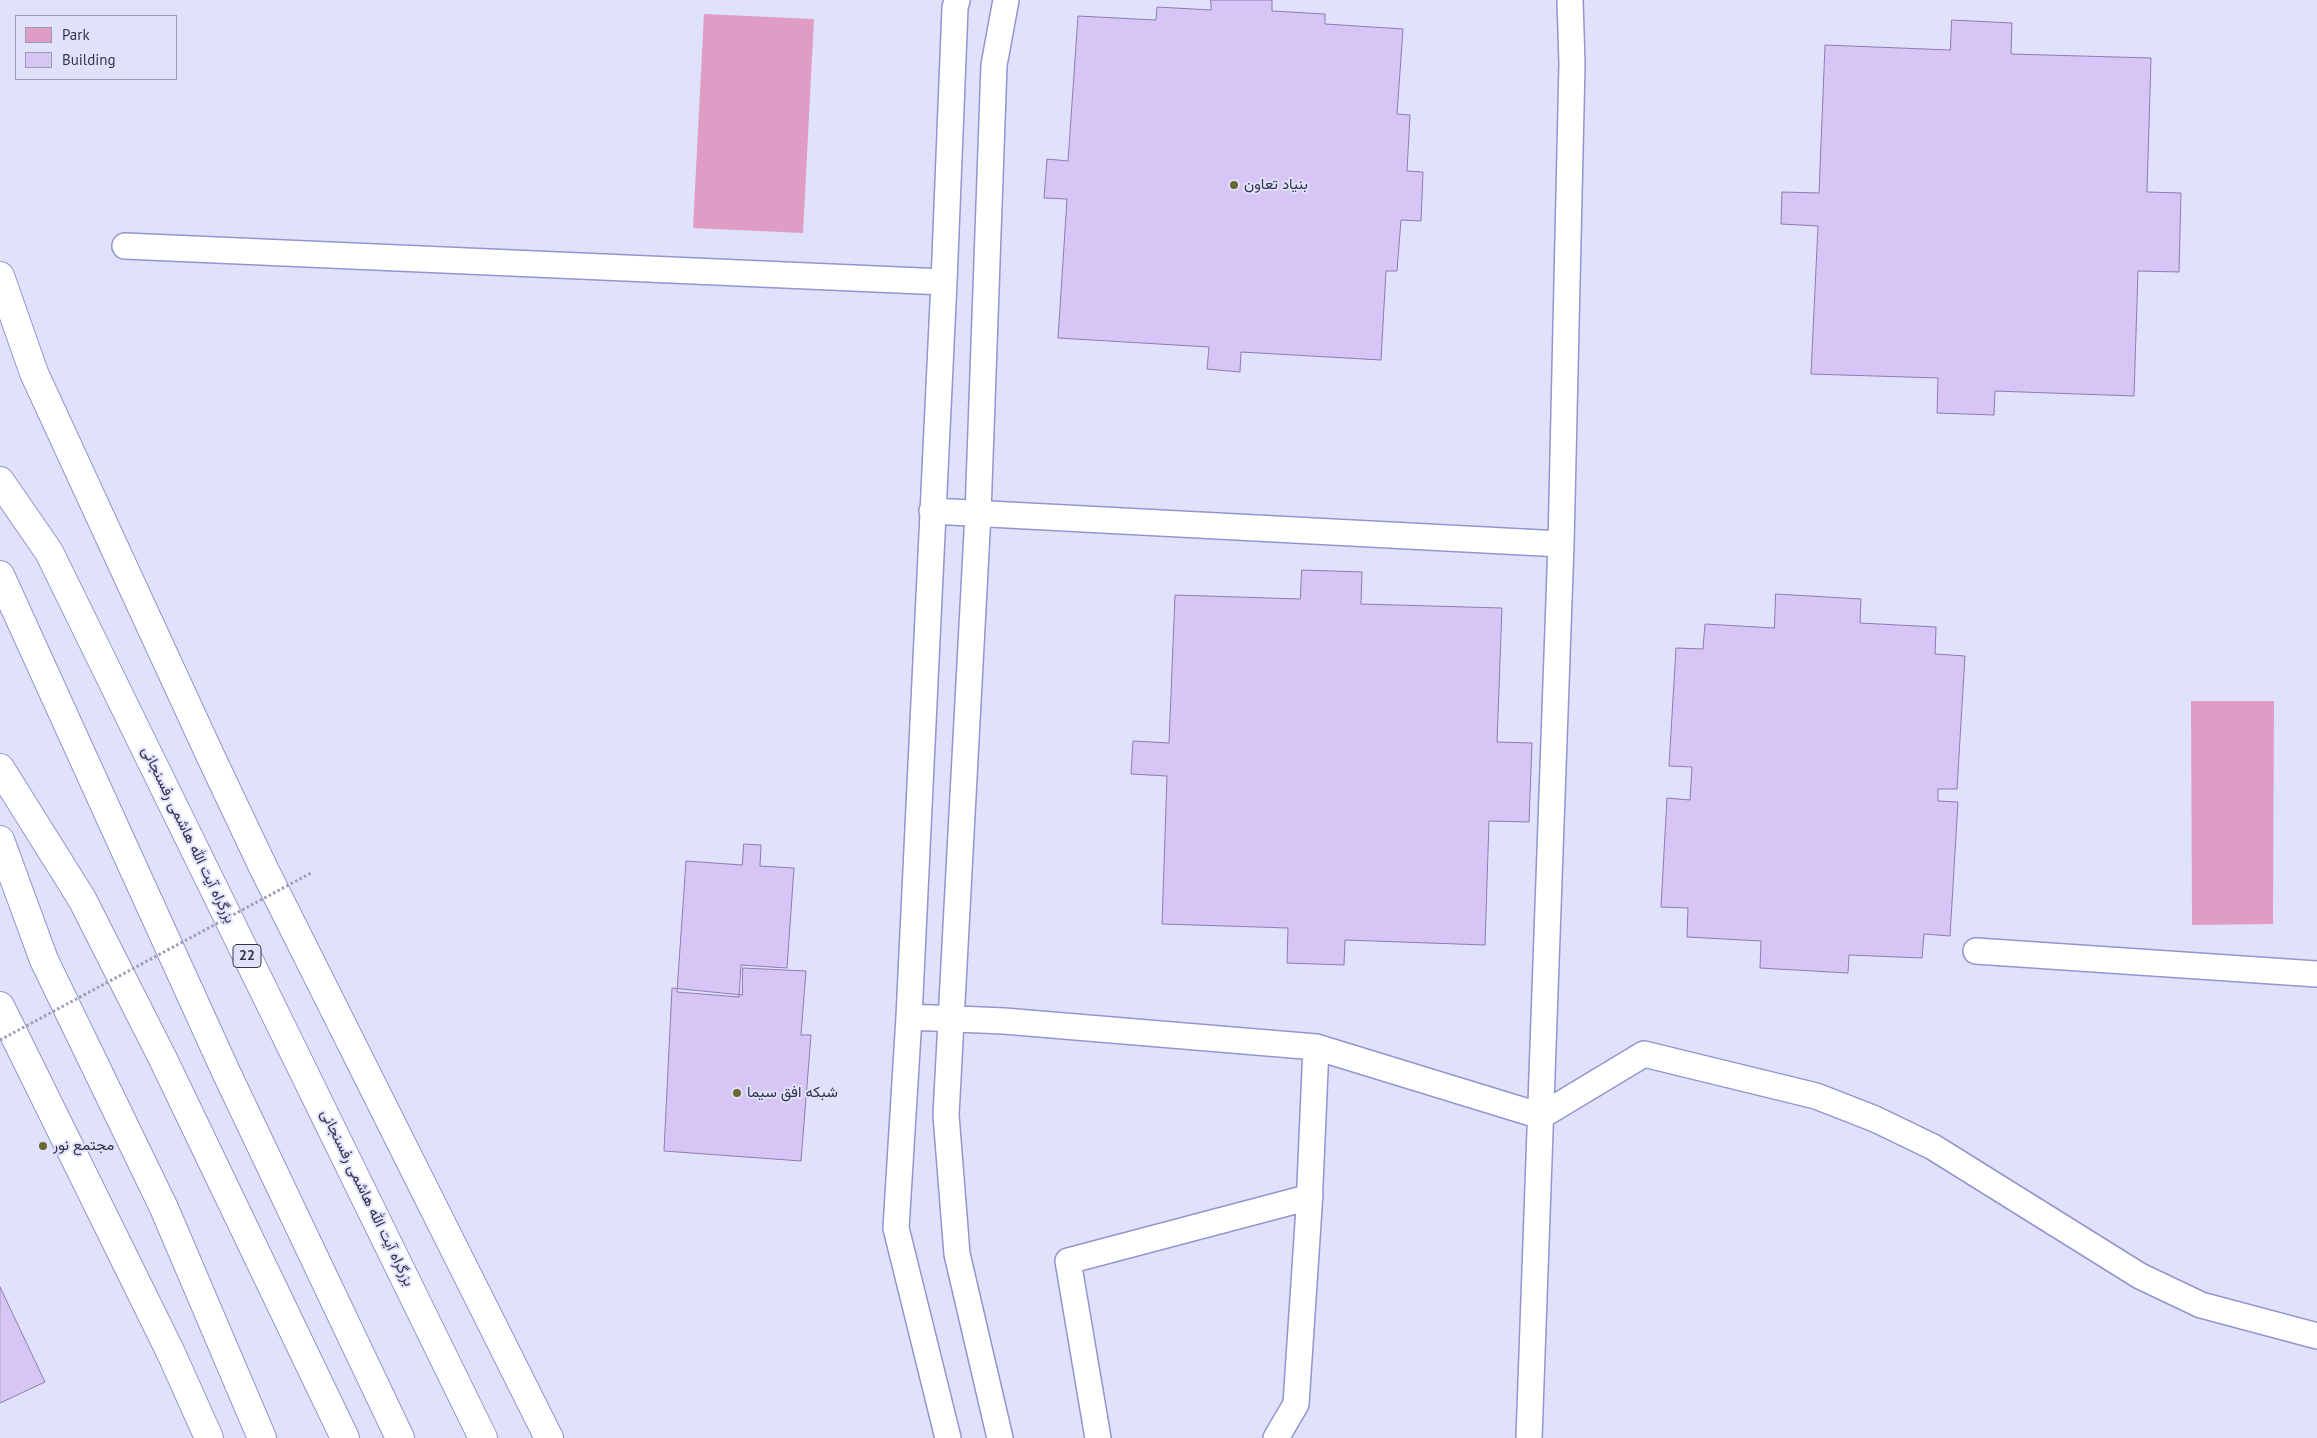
<!DOCTYPE html>
<html>
<head>
<meta charset="utf-8">
<style>
	body { margin:0 }
	#map { position:relative; width:2317px; height:1438px; overflow:hidden; background:#e0e2fb; font-family:"PT Sans",sans-serif }
	canvas { display:block }
	.legend { position:absolute; left:15px; top:15px; width:162px; height:65px; box-sizing:border-box; background:#e0e2fb; border:1px solid #9a9cb5; margin:0; padding:6px 9px; list-style:none; font-size:15px; color:#32334b }
	.legend li { display:flex; align-items:center; gap:10px; height:25px }
	.legend b { width:25px; border:1px solid #9a9cb5 }
</style>
</head>
<body>
<div id="map">
<canvas width="2317" height="1438"></canvas>
<ul class="legend">
<li><b style="height:14px;background:#df9cc5"></b>Park</li>
<li><b style="height:14px;background:#d7c5f6"></b>Building</li>
</ul>
</div>
<script>
const c = document.querySelector('canvas').getContext('2d');
c.lineJoin = 'round';
function fill(path, color) {
  c.fillStyle = color;
  c.fill(path, 'evenodd');
}
function stroke(path, color, width, dash) {
  c.strokeStyle = color;
  c.lineWidth = width;
  c.lineCap = dash ? 'butt' : 'round';
  c.setLineDash(dash || []);
  c.stroke(path);
}
function label(font, color, halo, rows, align = 'center') {
  c.font = font + ' "PT Sans",Vazirmatn,sans-serif';
  c.lineWidth = 4;
  c.setLineDash([]);
  c.textBaseline = 'middle';
  c.strokeStyle = halo;
  c.fillStyle = color;
  for (const [text, x, y, turn = 0] of rows) {
    c.save();
    c.translate(x, y);
    c.rotate((+turn || 0) * Math.PI / 180);
    c.textAlign = isNaN(turn) ? turn : align;
    if (halo) c.strokeText(text, 0, 0);
    c.fillText(text, 0, 0);
    c.restore();
  }
}
const green = new Path2D(`
	M 704,14 L 814,19 L 803,233 L 693,228 Z
	M 2274,701 L 2273,924 L 2192,925 L 2191,701 Z`);
const building = new Path2D(`
	M 1211,0 L 1272,0 L 1272,11 L 1325,14 L 1325,24 L 1403,29 L 1397,114 L 1410,115 L 1407,171 L 1423,172 L 1421,221 L 1401,220 L 1397,271 L 1386,271 L 1381,360 L 1241,352 L 1240,372 L 1207,369 L 1209,347 L 1058,338 L 1067,199 L 1044,198 L 1047,159 L 1068,161 L 1078,16 L 1156,20 L 1157,7 L 1211,10 Z
	M 1952,20 L 2012,23 L 2011,54 L 2151,58 L 2147,192 L 2181,193 L 2179,272 L 2138,271 L 2134,396 L 1995,391 L 1994,415 L 1937,413 L 1938,378 L 1811,374 L 1818,226 L 1781,224 L 1782,192 L 1819,193 L 1825,45 L 1950,50 Z
	M 1302,570 L 1362,572 L 1361,604 L 1502,608 L 1497,742 L 1532,743 L 1529,822 L 1489,821 L 1485,945 L 1345,940 L 1344,965 L 1287,963 L 1288,928 L 1162,924 L 1167,776 L 1131,774 L 1133,741 L 1169,743 L 1175,595 L 1300,599 Z
	M 1776,594 L 1861,599 L 1860,623 L 1936,627 L 1935,654 L 1965,656 L 1957,789 L 1938,789 L 1938,801 L 1958,802 L 1950,936 L 1924,934 L 1922,958 L 1849,955 L 1848,973 L 1760,968 L 1761,941 L 1687,937 L 1688,908 L 1661,907 L 1667,798 L 1690,800 L 1692,767 L 1669,766 L 1676,648 L 1703,649 L 1705,624 L 1774,628 Z
	M 744,844 L 761,845 L 760,866 L 794,868 L 787,968 L 741,965 L 739,997 L 677,992 L 686,861 L 742,865 Z
	M 743,968 L 806,971 L 801,1035 L 811,1035 L 801,1161 L 664,1151 L 672,988 L 742,995 Z
	M 0,1287 L 45,1382 L 0,1403 Z`);
const service = new Path2D(`
	M 125,246 L 944,282
	M 932,511 L 1561,544 L 1529,1438
	M 1561,544 L 1572,64 L 1570,0
	M 1976,951 L 2317,974
	M 909,1017 L 1004,1021 L 1316,1047 L 1541,1116 L 1644,1054 L 1816,1096 L 1875,1119 L 1933,1147 L 2140,1276 L 2201,1305 L 2317,1336
	M 948,1438 L 896,1228 L 909,1017 L 944,282 L 955,8 L 957,0
	M 1000,1438 L 957,1254 L 946,1115 L 978,514 L 994,65 L 1006,0
	M 1098,1438 L 1068,1261 L 1310,1197
	M 1276,1438 L 1296,1404 L 1309,1208 L 1316,1047`);
const trunk = new Path2D(`
	M 0,276 L 34,373 L 210,755 L 264,869 L 549,1438
	M 0,481 L 49,552 L 483,1438
	M 0,575 L 226,1072 L 400,1438
	M 0,768 L 82,899 L 163,1059 L 345,1438
	M 0,840 L 44,960 L 164,1208 L 262,1438
	M 0,1006 L 171,1353 L 209,1438`);
const pathBridge = new Path2D(`
	M 0,1040 L 311,873`);
const markers = [
	[1234,185,5,"#6c6632"],
	[737,1093,5,"#6c6632"],
	[43,1146,5,"#6c6632"]
];
const shields = [
	[247,956,28]
];
const shieldNames = [
	["22",247,956]
];
const poiNames = [
	["بنیاد تعاون",1244,185],
	["شبکه افق سیما",747,1093],
	["مجتمع نور",53,1146]
];
const streetNames = [
	["بزرگراه آیت الله هاشمی رفسنجانی",188,835,64],
	["بزرگراه آیت الله هاشمی رفسنجانی",367,1198,64]
];
fill(green, '#df9cc5');
fill(building, '#d7c5f6');
stroke(building, '#8f7ab1', 1);
stroke(service, '#9295ce', 28);
stroke(trunk, '#9295ce', 30);
stroke(service, '#fff', 25);
stroke(trunk, '#fff', 28);
stroke(pathBridge, '#9c9eb6', 3, [2.5, 2.5]);
for (const [x, y, r, color] of markers) {
  const dot = new Path2D();
  dot.arc(x, y, r, 0, 2 * Math.PI);
  c.fillStyle = color;
  c.fill(dot);
  stroke(dot, '#e0e2fb', 2);
}
for (const [x, y, w] of shields) {
  const box = new Path2D();
  box.roundRect(x - w / 2, y - 11.5, w, 23, 4);
  c.fillStyle = '#e0e2fb';
  c.fill(box);
  stroke(box, '#32334b', 1);
}
label('bold 14px', '#32334b', null, shieldNames);
label('15px', '#32334b', '#e0e2fb', poiNames, 'left');
label('15px', '#32334b', '#e0e2fb', streetNames);
</script>
</body>
</html>
